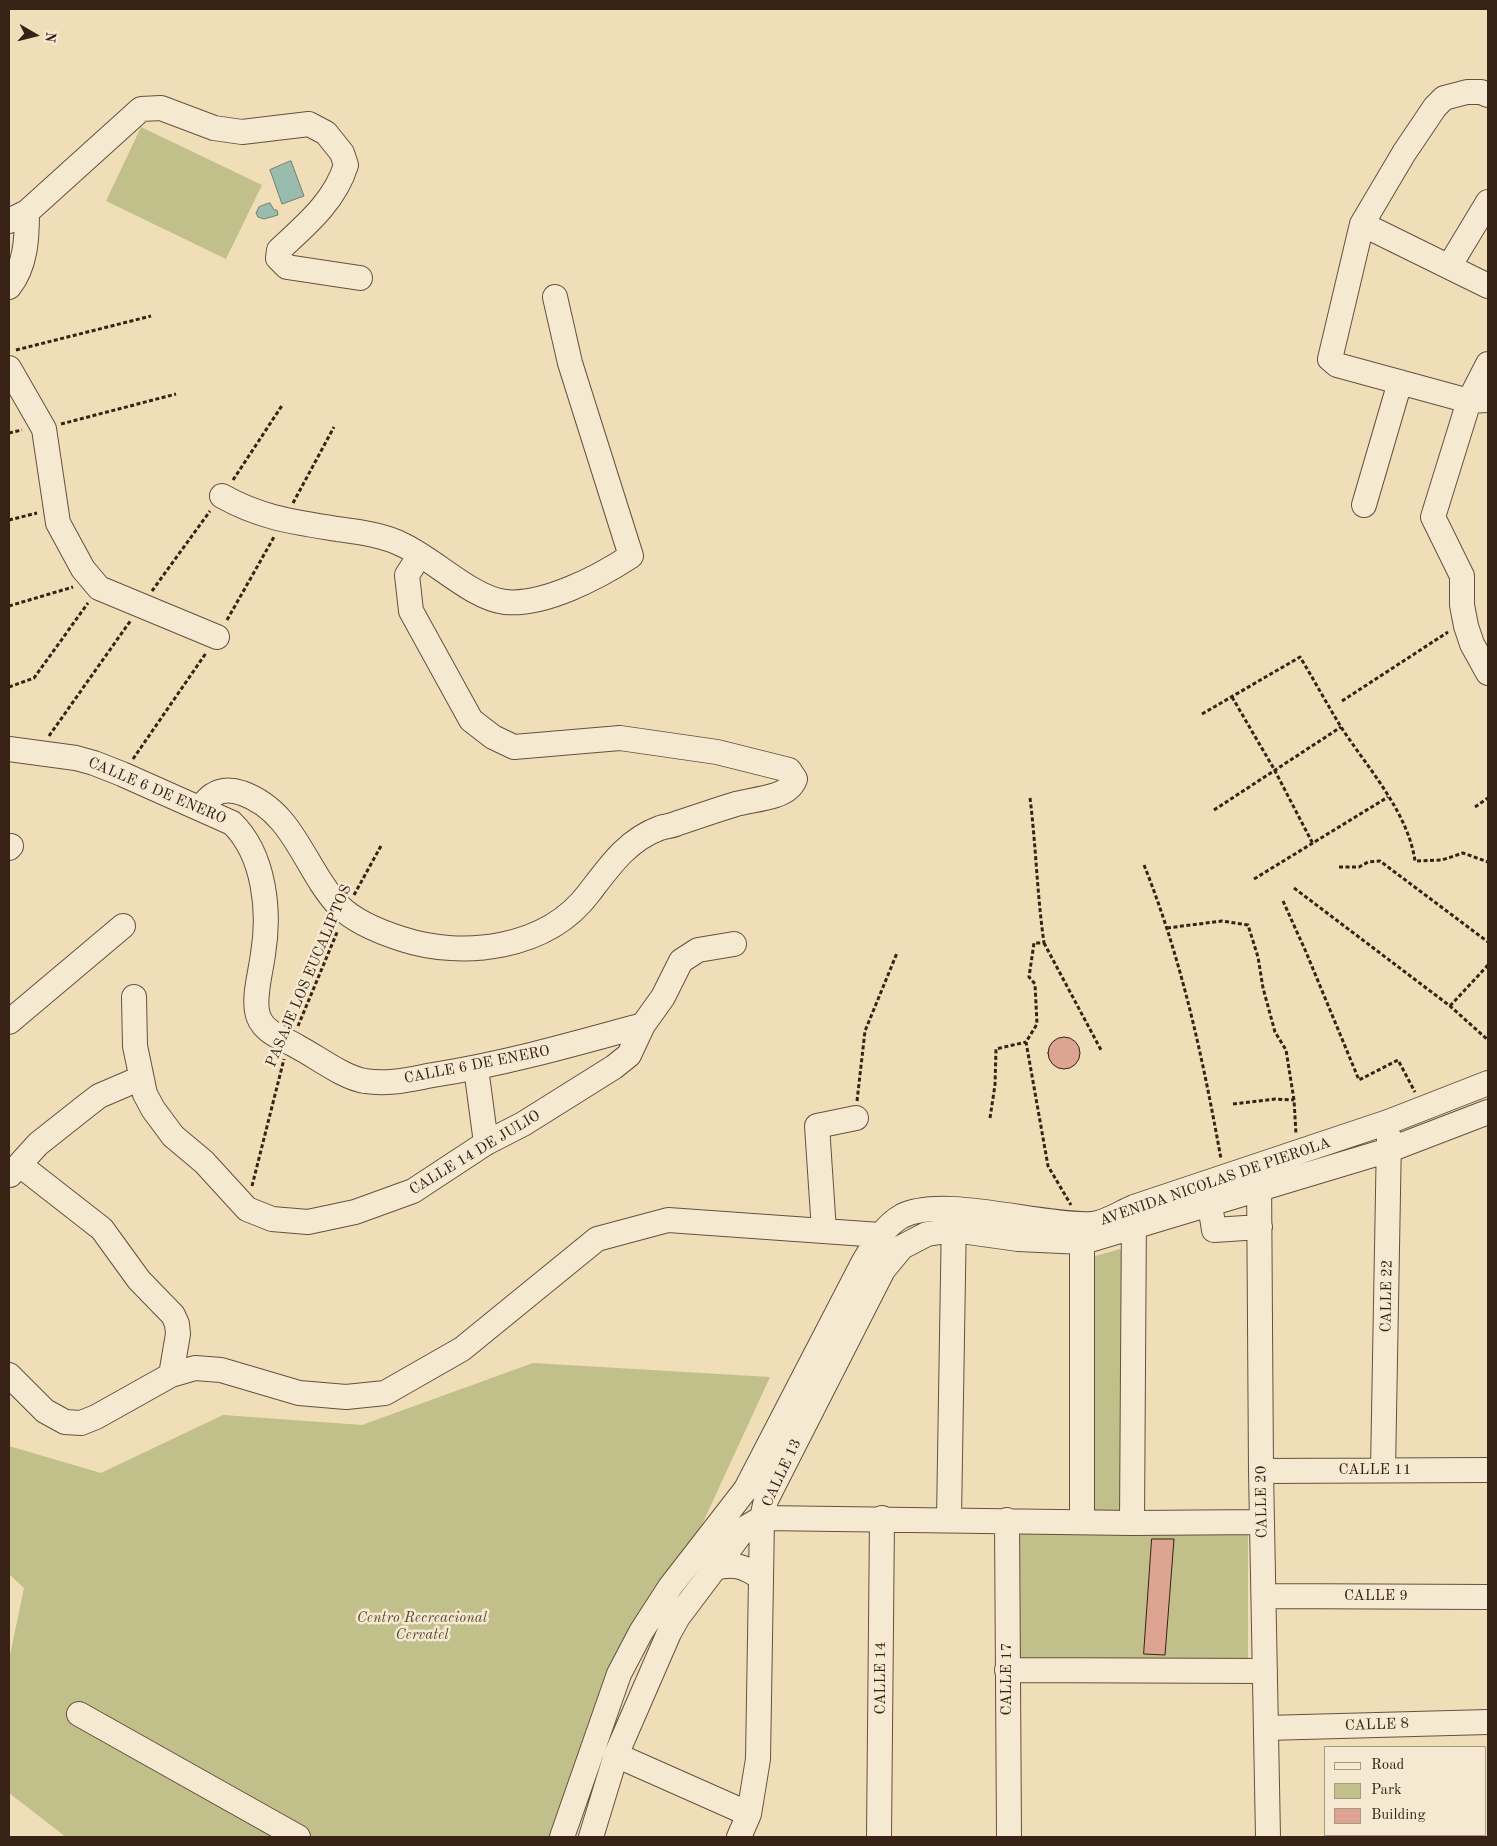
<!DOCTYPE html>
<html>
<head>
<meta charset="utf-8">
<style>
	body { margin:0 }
	#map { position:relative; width:1497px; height:1846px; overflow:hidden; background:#f0deb8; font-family:"Old Standard TT",serif }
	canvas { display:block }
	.frame { position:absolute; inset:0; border:10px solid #382115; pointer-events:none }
	.legend { position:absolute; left:1324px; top:1746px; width:162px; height:90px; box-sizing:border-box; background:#f5ead1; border:1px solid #a99a86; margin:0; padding:6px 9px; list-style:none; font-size:15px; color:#382115 }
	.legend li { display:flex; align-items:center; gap:10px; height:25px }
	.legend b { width:25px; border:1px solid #a99a86 }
	.north { position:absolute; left:10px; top:10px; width:50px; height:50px; -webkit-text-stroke:4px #f5ead1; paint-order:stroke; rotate:98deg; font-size:14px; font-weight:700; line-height:20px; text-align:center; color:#382115 }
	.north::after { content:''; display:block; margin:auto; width:18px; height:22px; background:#382115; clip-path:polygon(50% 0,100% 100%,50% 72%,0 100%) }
</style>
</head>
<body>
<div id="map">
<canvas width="1497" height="1846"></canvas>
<div class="frame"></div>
<ul class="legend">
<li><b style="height:6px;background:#f5ead1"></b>Road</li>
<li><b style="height:14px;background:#c1bf8a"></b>Park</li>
<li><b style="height:14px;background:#dca491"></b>Building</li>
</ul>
<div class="north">N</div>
</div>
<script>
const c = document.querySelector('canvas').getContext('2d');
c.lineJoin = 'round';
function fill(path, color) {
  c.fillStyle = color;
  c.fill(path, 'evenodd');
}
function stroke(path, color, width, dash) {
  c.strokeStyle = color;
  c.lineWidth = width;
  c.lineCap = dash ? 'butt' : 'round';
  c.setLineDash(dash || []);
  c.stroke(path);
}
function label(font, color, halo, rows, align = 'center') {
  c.font = font + ' "Old Standard TT",serif';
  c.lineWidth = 5;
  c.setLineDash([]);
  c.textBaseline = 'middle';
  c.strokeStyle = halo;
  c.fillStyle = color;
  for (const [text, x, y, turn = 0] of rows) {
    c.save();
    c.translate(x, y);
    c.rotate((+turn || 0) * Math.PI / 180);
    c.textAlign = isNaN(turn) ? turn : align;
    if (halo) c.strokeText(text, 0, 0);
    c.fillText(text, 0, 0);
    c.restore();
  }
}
const green = new Path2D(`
	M 141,127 L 262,185 L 226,259 L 106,201 Z
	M 1120,1249 L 1124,1253 L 1123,1509 L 1118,1512 L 1086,1512 L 1085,1259 Z
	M 533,1363 L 770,1377 L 558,1837 L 66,1837 L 9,1793 L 9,1660 L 24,1588 L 9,1574 L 9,1446 L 101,1473 L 223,1415 L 362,1425 Z
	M 1017,1533 L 1248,1534 L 1248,1659 L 1016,1658 Z`);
const water = new Path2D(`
	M 291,161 L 304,196 L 282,204 L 270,170 Z
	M 270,203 L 274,210 L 277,210 L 278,215 L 264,219 L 258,217 L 256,213 L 259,207 Z`);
const building = new Path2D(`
	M1048 1053a16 16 0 1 1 32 0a16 16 0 1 1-32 0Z
	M 1152,1539 L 1174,1539 L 1165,1655 L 1144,1654 Z`);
const path = new Path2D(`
	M 16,350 L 151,316
	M 61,424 L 176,394
	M 9,433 L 22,430
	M 233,480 L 283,404
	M 293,503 L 334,427
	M 9,520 L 37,513
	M 152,591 L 210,511
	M 9,606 L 73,587
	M 227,620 L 274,537
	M 9,687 L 34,678 L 88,603
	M 1232,697 L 1274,769 L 1313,844
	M 1342,701 L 1448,632
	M 1202,714 L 1300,657 C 1314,680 1327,704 1341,727 C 1367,767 1408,812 1415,861 L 1442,860 L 1463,853 L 1488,862
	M 49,736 L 131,620
	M 133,759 L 206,653
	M 1030,798 C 1036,846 1037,894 1044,943 L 1034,943 L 1029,977 L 1035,984 L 1037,1024 L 1026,1042 L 1048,1166 L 1071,1205
	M 1475,807 L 1488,798
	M 1214,810 L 1341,727
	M 1144,865 C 1182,960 1203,1059 1221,1159
	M 1339,867 L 1359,867 L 1368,862 L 1380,861 L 1488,942
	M 1254,879 L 1388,797
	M 1294,888 L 1450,1006 L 1488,1040
	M 354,895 L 382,844
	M 1283,901 L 1306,952 L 1359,1080 L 1398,1060 L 1415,1092
	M 1167,928 L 1222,921 L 1248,925 L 1258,957 L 1263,988 L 1275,1032 L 1286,1050 L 1294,1100 L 1296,1134
	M 1044,943 L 1101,1050
	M 1450,1006 L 1488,965
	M 298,1026 L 338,930
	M 857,1101 L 865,1031 L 897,953
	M 1233,1104 L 1275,1099 L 1294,1100
	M 990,1118 L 995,1085 L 996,1049 L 1026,1042
	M 252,1186 L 284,1059`);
const minor = new Path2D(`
	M 1488,95 L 1481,92 L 1467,92 L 1444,98 L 1435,107 L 1404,153 L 1362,224 L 1330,359 L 1337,365 L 1469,401 L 1488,400
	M 9,221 L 27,212 L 141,109 L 161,108 L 214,128 L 242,132 L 309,124 L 326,133 L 342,153 L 346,165 C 335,201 306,225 279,250 L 278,258 L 287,267 L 360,278
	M 1362,224 L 1488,286
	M 1450,265 L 1488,202
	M 9,287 C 26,266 27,238 27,212
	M 1488,364 L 1469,401 L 1433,517 L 1462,576 L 1462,605 L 1466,626 L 1472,644 L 1488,673
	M 9,368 L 44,429 L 58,523 L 83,569 L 99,588 L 217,637
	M 222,496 C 261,518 294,522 337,529 C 359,532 384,535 403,545 C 435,560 472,598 505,602 C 544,606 599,577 631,556 L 570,363 L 555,297
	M 1364,505 L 1400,382
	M 9,749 L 76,758 L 94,763 L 122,774 L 232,823 C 265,855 270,912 263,954 C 261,971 254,994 257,1011 C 260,1032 283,1038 298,1047 C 317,1057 344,1078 365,1081 C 388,1085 411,1079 433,1075 C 504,1064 574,1044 643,1025
	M 199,808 C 204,804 208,798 213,795 C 222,789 233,790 242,793 C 295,812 304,869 339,906 C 355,922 380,932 402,939 C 463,959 547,949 589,893 C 609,867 627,840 660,828 C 666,826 672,826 678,823 C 697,817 716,810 736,804 C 749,801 763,799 776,795 C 785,792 792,787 795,779 L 789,770 L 717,752 L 620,738 L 514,747 L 493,737 L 471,720 L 411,611 L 407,575 L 420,555
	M 9,848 L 11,846
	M 134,997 L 135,1046 L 145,1094 L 153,1109 L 173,1136 L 204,1162 L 247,1209 L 272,1219 L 308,1222 L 355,1212 L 413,1191 L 486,1143 L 523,1124 L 614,1067 L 629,1055 L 643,1025 L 663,997 L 681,961 L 698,950 L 734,944
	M 9,1022 L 123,926
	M 476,1068 L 486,1143
	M 20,1165 L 102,1229 L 139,1280 L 173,1315 L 177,1324 L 178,1334 L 171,1375
	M 1259,1173 L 1261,1471 L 1268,1837
	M 10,1175 L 38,1144 L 86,1106 L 99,1096 L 141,1078
	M 1210,1205 L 1214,1230 L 1260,1227
	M 824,1231 L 817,1126 L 856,1118
	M 9,1375 L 45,1411 L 65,1422 L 81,1423 L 96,1417 L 171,1375 L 195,1368 L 221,1370 L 299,1393 L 346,1397 L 385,1393 L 462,1349 L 597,1239 L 668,1220 L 880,1235
	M 1383,1470 L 1389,1137
	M 1261,1471 L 1488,1470
	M 949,1519 L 954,1214
	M 1007,1520 L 1009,1837
	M 1082,1522 L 1082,1228
	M 1132,1523 L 1134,1212
	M 714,1568 C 734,1563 744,1566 761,1578
	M 1264,1596 L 1488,1597
	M 1007,1670 L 1265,1671
	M 79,1714 L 298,1837
	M 1266,1728 L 1488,1722
	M 616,1755 L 749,1814
	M 562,1837 L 619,1674 L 641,1632 L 670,1587 L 746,1489 L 863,1263 C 873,1246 884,1226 902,1216 C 944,1195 1042,1227 1092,1224 C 1105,1223 1122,1212 1134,1207 L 1388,1122 L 1488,1083
	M 591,1837 L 616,1755 L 669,1633 L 678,1617 L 745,1528 L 762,1518 L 1132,1523 L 1262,1522
	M 739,1837 L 749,1814 L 758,1759 L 762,1518 L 766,1500 L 883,1270 L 902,1247 L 927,1234 L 954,1230 L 1018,1239 L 1083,1242 L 1389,1150 L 1488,1112
	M 879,1837 L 882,1518`);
const streetNames = [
	["CALLE 6 DE ENERO",157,791,23],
	["PASAJE LOS EUCALIPTOS",309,976,-67],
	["CALLE 6 DE ENERO",477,1065,-11],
	["CALLE 14 DE JULIO",475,1153,-31],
	["AVENIDA NICOLAS DE PIEROLA",1215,1182,-19],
	["CALLE 22",1387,1296,-89],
	["CALLE 11",1375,1470],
	["CALLE 13",782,1473,-65],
	["CALLE 20",1262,1502,-91],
	["CALLE 9",1376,1596],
	["CALLE 14",881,1678,-90],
	["CALLE 17",1007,1679,-90],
	["CALLE 8",1377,1725,-2]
];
const parkNames = [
	["Centro Recreacional",422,1618],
	["Cervatel",422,1635]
];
fill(green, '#c1bf8a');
fill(water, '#9abcae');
stroke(water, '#737e71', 1);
fill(building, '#dca491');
stroke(building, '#382115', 1);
stroke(minor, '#66503e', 26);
stroke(path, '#382115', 3, [4, 2.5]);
stroke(minor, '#f5ead1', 24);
label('15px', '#382115', '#f5ead1', streetNames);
label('italic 15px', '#5a4832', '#f5ead1', parkNames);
</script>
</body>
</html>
